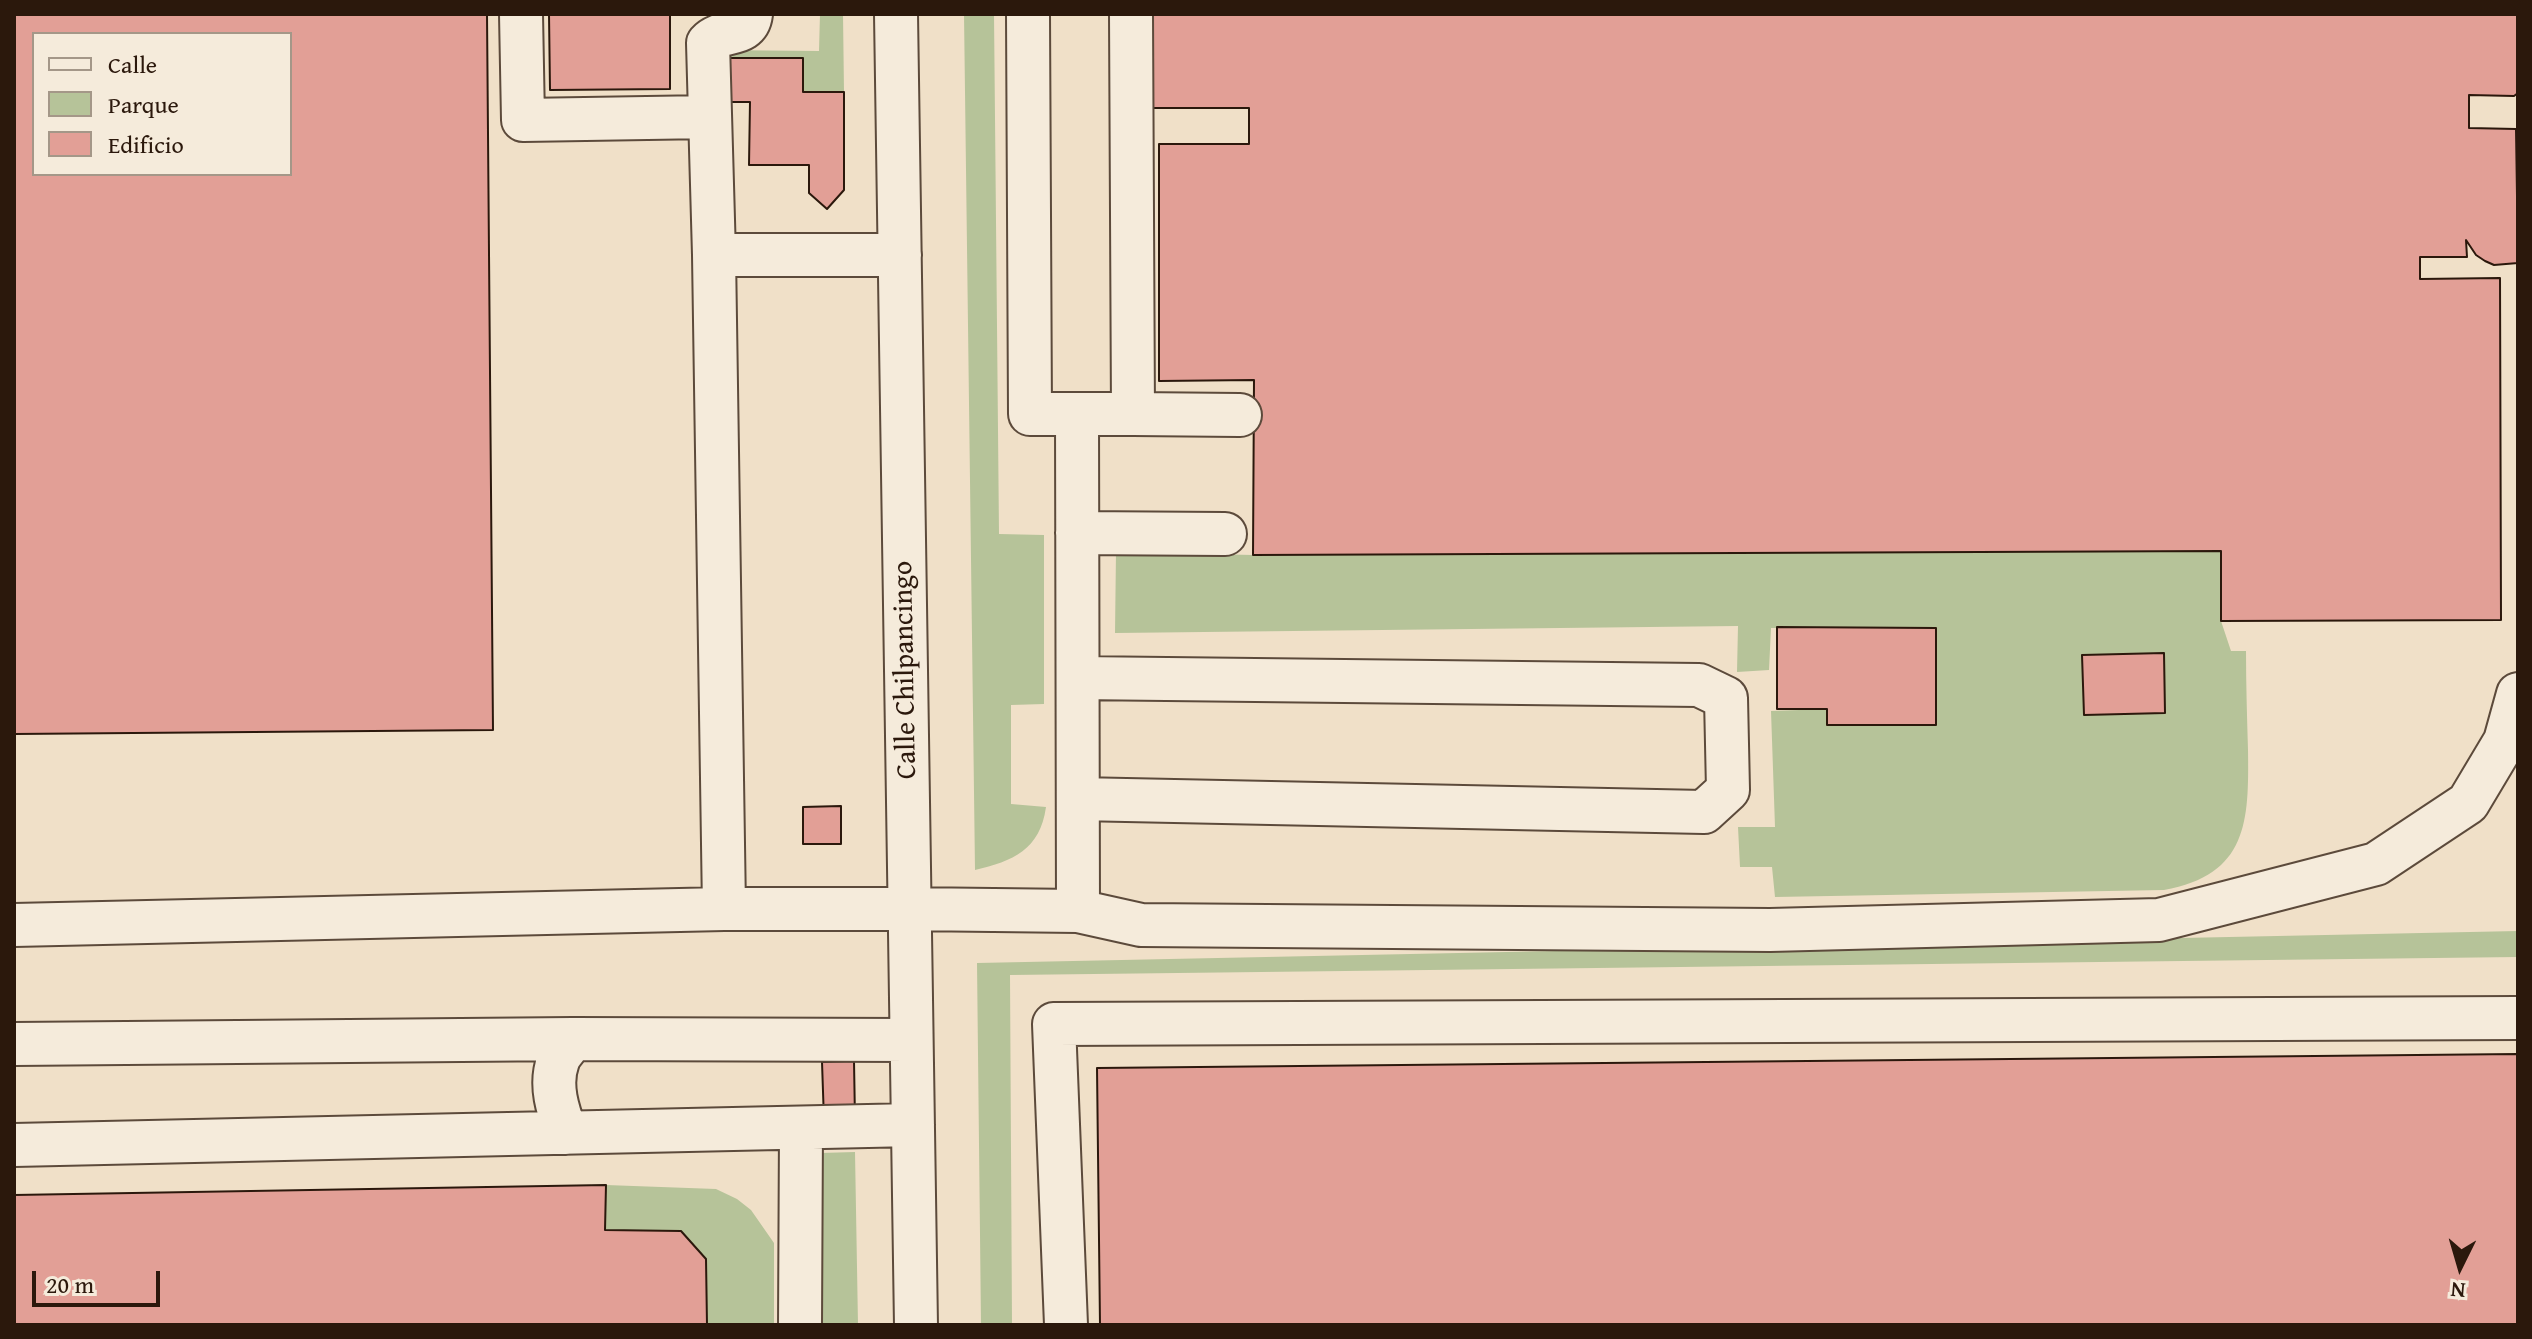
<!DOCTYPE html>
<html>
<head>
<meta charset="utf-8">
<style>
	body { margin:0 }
	#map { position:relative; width:2532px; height:1339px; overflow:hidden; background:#f0e0c8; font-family:"Gentium Book Plus",serif }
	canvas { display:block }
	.frame { position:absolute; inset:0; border:16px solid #2b180c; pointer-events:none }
	.legend { position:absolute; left:32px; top:32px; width:260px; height:144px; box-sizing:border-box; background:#f5ebdb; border:2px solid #a49788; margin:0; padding:10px 14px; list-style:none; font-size:24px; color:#2b180c }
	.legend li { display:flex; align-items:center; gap:16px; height:40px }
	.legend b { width:40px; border:2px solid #a49788 }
	.north { position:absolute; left:2420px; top:1227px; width:80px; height:80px; -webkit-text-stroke:6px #f5ebdb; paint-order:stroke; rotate:185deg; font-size:22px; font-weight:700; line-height:32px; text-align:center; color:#2b180c }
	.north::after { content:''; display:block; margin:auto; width:28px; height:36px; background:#2b180c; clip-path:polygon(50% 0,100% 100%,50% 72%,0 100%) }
	.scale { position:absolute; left:32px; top:1271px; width:128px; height:36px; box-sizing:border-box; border:4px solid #2b180c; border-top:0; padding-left:10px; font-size:24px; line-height:28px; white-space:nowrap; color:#2b180c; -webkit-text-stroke:6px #f5ebdb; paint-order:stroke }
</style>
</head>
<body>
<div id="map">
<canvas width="2532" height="1339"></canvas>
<div class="frame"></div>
<ul class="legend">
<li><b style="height:10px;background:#f5ebdb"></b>Calle</li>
<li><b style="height:22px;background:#b6c399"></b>Parque</li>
<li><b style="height:22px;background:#e29f96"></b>Edificio</li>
</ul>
<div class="north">N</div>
<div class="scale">20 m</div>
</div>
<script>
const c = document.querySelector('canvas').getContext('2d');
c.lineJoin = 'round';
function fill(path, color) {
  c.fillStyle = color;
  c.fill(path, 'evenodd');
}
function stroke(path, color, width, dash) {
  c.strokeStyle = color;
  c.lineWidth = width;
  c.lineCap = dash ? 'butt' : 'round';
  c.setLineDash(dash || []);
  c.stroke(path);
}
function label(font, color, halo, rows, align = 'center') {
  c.font = font + ' "Gentium Book Plus",serif';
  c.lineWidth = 6;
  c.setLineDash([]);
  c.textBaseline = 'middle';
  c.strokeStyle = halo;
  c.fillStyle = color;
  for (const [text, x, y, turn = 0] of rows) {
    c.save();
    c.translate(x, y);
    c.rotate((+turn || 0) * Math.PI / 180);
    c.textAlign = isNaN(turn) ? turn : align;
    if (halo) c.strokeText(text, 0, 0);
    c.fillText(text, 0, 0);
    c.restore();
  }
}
const green = new Path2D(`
	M 820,14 L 843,14 L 844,92 L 803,92 L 803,58 L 714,58 L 714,50 L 819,51 Z
	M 964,14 L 994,14 L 999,534 L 1044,535 L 1044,704 L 1011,705 L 1011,804 L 1046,807 C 1040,850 1013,861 975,870 Z
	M 2221,551 L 2221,621 L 2231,651 L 2246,651 C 2246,684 2247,717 2248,750 C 2249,821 2248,875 2164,890 L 1775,897 L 1772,867 L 1740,867 L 1738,827 L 1775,827 L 1771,711 L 1827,709 L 1828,725 L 1936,725 L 1936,628 L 1771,628 L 1769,670 L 1737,672 L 1738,626 L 1115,633 L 1116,552 L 1253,555 Z
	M 2518,931 L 2518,957 L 1010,975 L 1012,1325 L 981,1325 L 977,963 Z
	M 855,1152 L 858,1325 L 822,1325 L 820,1153 Z
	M 606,1185 L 716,1189 L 737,1199 L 751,1210 L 774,1243 L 774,1325 L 707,1325 L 706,1259 L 681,1231 L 605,1230 Z`);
const building = new Path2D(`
	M 14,14 L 487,14 L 493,730 L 14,734 ZM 34,34 L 290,34 L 290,174 L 34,174 Z
	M 549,14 L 670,14 L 670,89 L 550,90 Z
	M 1152,14 L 2518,14 L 2518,93 L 2514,96 L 2469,95 L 2469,128 L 2516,129 L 2518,263 L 2494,265 L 2485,261 L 2476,255 L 2466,240 L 2467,257 L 2420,257 L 2420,279 L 2500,278 L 2501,620 L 2221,621 L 2221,551 L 1253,555 L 1254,380 L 1159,381 L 1159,144 L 1249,144 L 1249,108 L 1152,108 Z
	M 714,58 L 803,58 L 803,92 L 844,92 L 844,190 L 827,209 L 809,193 L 809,165 L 749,165 L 750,102 L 712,102 Z
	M 1777,627 L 1936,628 L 1936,725 L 1827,725 L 1827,709 L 1777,709 Z
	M 2164,653 L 2165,713 L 2084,715 L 2082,655 Z
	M 841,806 L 841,844 L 803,844 L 803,807 Z
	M 2518,1054 L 2518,1325 L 1100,1325 L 1097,1068 Z
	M 854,1061 L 855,1120 L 824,1121 L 822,1062 Z
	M 606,1185 L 605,1230 L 681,1231 L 706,1259 L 707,1325 L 14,1325 L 14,1195 Z`);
const minor = new Path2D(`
	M 521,14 L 523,120 L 709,117
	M 751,14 C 748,39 721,28 708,43 L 714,255 L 900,255
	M 896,14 L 916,1325
	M 1028,14 L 1030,414 L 1133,414 L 1131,14
	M 714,255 L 724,909
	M 1077,414 L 1078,911
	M 1133,414 L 1240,415
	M 1077,533 L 1225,534
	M 1078,678 L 1699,685 L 1726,698 L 1728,790 L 1704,812 L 1078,799
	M 14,925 L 724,909 L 909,909 L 1078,911 L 1141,925 L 1770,930 L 2159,920 L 2376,864 L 2468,803 L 2505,741 L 2518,694
	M 14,1044 L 573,1039 L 911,1040
	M 566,1133 C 558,1111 549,1085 558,1061 C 560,1054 568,1046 573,1039
	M 14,1145 L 913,1125
	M 800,1325 L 801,1128
	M 1066,1325 L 1054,1024 L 2518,1018`);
const streetNames = [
	["Calle Chilpancingo",906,670,-91]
];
fill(green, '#b6c399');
fill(building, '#e29f96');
stroke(building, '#2b180c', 2);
stroke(minor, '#5c4a3b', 46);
stroke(minor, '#f5ebdb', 42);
label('28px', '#2b180c', '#f5ebdb', streetNames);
</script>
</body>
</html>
